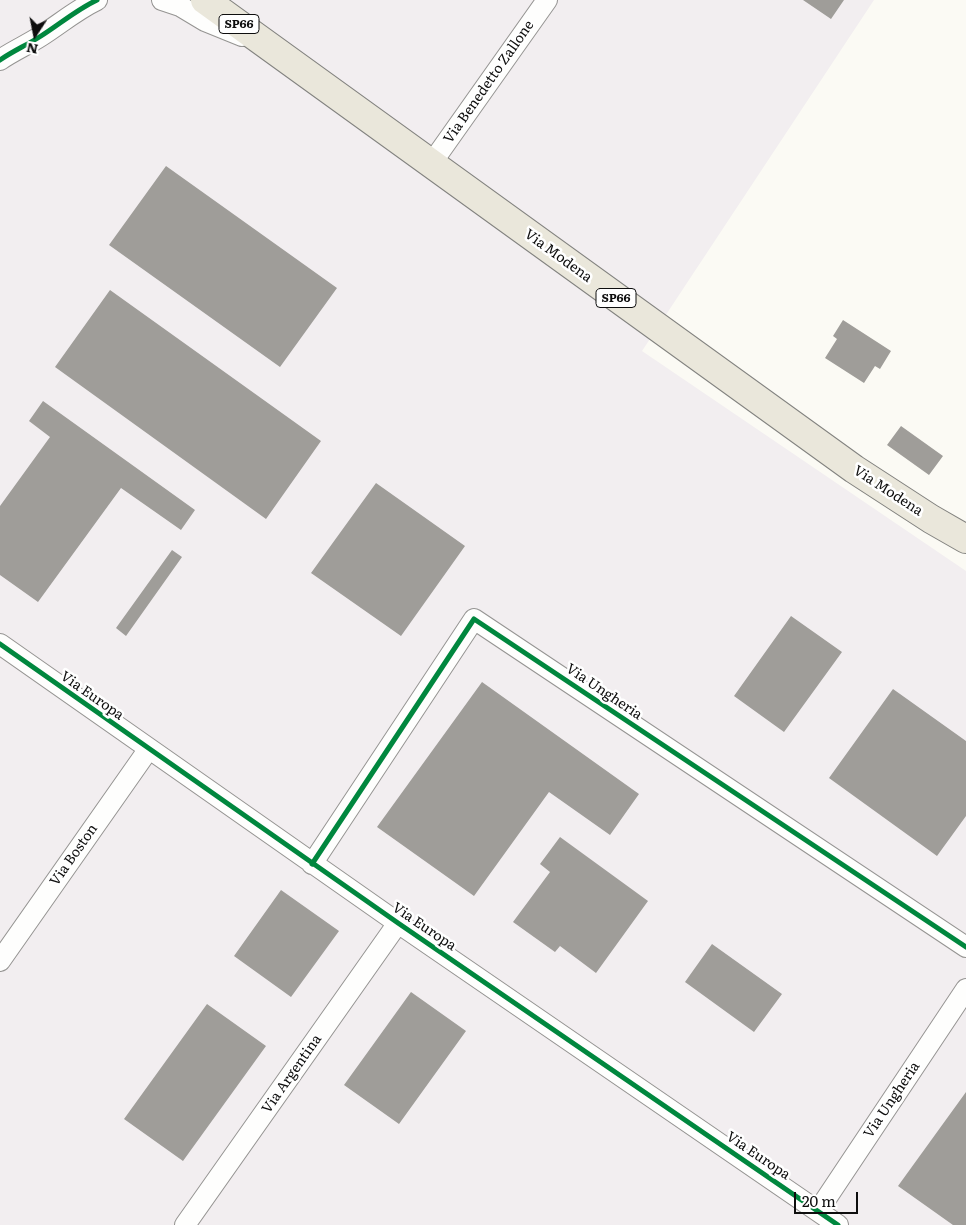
<!DOCTYPE html>
<html>
<head>
<meta charset="utf-8">
<style>
	body { margin:0 }
	#map { position:relative; width:966px; height:1225px; overflow:hidden; background:#fbfaf4; font-family:Literata,serif }
	canvas { display:block }
	.north { position:absolute; left:10px; top:10px; width:50px; height:50px; -webkit-text-stroke:4px #fff; paint-order:stroke; rotate:191deg; font-size:14px; font-weight:700; line-height:20px; text-align:center; color:#0e0e0e }
	.north::after { content:''; display:block; margin:auto; width:18px; height:22px; background:#0e0e0e; clip-path:polygon(50% 0,100% 100%,50% 72%,0 100%) }
	.scale { position:absolute; left:794px; top:1192px; width:64px; height:22px; box-sizing:border-box; border:2px solid #0e0e0e; border-top:0; padding-left:6px; font-size:15px; line-height:18px; white-space:nowrap; color:#0e0e0e; -webkit-text-stroke:4px #fff; paint-order:stroke }
</style>
</head>
<body>
<div id="map">
<canvas width="966" height="1225"></canvas>
<div class="north">N</div>
<div class="scale">20 m</div>
</div>
<script>
const c = document.querySelector('canvas').getContext('2d');
c.lineJoin = 'round';
function fill(path, color) {
  c.fillStyle = color;
  c.fill(path, 'evenodd');
}
function stroke(path, color, width, dash) {
  c.strokeStyle = color;
  c.lineWidth = width;
  c.lineCap = dash ? 'butt' : 'round';
  c.setLineDash(dash || []);
  c.stroke(path);
}
function label(font, color, halo, rows, align = 'center') {
  c.font = font + ' Literata,serif';
  c.lineWidth = 5;
  c.setLineDash([]);
  c.textBaseline = 'middle';
  c.strokeStyle = halo;
  c.fillStyle = color;
  for (const [text, x, y, turn = 0] of rows) {
    c.save();
    c.translate(x, y);
    c.rotate((+turn || 0) * Math.PI / 180);
    c.textAlign = isNaN(turn) ? turn : align;
    if (halo) c.strokeText(text, 0, 0);
    c.fillText(text, 0, 0);
    c.restore();
  }
}
const industrial = new Path2D(`
	M 0,0 L 874,0 L 642,351 L 966,571 L 966,1225 L 0,1225 Z`);
const building = new Path2D(`
	M 803,0 L 844,0 L 831,19 Z
	M 166,166 L 337,288 L 280,367 L 109,245 Z
	M 110,290 L 321,441 L 266,519 L 55,367 Z
	M 843,320 L 891,351 L 880,369 L 875,366 L 864,383 L 825,358 L 837,339 L 833,336 Z
	M 43,401 L 195,510 L 181,530 L 121,488 L 38,602 L 0,575 L 0,506 L 50,437 L 29,421 Z
	M 901,426 L 943,456 L 929,475 L 887,445 Z
	M 376,483 L 465,546 L 401,636 L 311,573 Z
	M 172,550 L 182,557 L 126,636 L 116,628 Z
	M 791,616 L 842,652 L 784,732 L 734,696 Z
	M 482,682 L 639,794 L 610,835 L 549,792 L 474,896 L 377,827 Z
	M 893,689 L 966,741 L 966,816 L 937,856 L 829,778 Z
	M 560,837 L 648,901 L 596,973 L 560,946 L 555,952 L 513,922 L 550,872 L 540,864 Z
	M 281,890 L 339,931 L 291,997 L 234,956 Z
	M 712,944 L 782,994 L 754,1032 L 685,982 Z
	M 411,992 L 466,1031 L 399,1124 L 344,1085 Z
	M 207,1004 L 266,1046 L 183,1161 L 124,1119 Z
	M 966,1092 L 966,1225 L 953,1225 L 898,1186 Z`);
const minor = new Path2D(`
	M 162,0 L 180,6 L 205,21 L 242,36
	M 0,60 C 13,51 27,45 41,36 C 60,24 76,10 97,0
	M 431,164 L 547,0
	M 0,644 L 398,923 L 838,1225
	M 312,864 L 474,619 L 966,947
	M 0,961 L 148,750
	M 818,1211 L 966,989
	M 185,1225 L 398,923`);
const primary = new Path2D(`
	M 205,0 L 854,469 L 931,519 L 966,539`);
const cycleway = new Path2D(`
	M 0,60 C 13,51 27,45 41,36 C 60,24 76,10 97,0
	M 0,644 L 398,923 L 838,1225
	M 312,864 L 474,619 L 966,947`);
const shields = [
	[239,24,40],
	[616,298,40]
];
const shieldNames = [
	["SP66",239,24],
	["SP66",616,298]
];
const streetNames = [
	["Via Benedetto Zallone",489,82,-55],
	["Via Modena",558,256,36],
	["Via Modena",888,491,33],
	["Via Ungheria",604,692,34],
	["Via Europa",92,696,35],
	["Via Boston",74,855,-55],
	["Via Europa",424,927,34],
	["Via Argentina",292,1074,-55],
	["Via Ungheria",892,1100,-56],
	["Via Europa",758,1156,34]
];
fill(industrial, '#f2eef0');
fill(building, '#9f9d99');
stroke(minor, '#959492', 22);
stroke(primary, '#82827f', 30);
stroke(minor, '#fefefd', 20);
stroke(primary, '#eae7db', 28);
stroke(cycleway, '#00873e', 5);
for (const [x, y, w] of shields) {
  const box = new Path2D();
  box.roundRect(x - w / 2, y - 9.5, w, 19, 4);
  c.fillStyle = '#fff';
  c.fill(box);
  stroke(box, '#0e0e0e', 1);
}
label('bold 12px', '#0e0e0e', null, shieldNames);
label('14px', '#0e0e0e', '#fff', streetNames);
</script>
</body>
</html>
